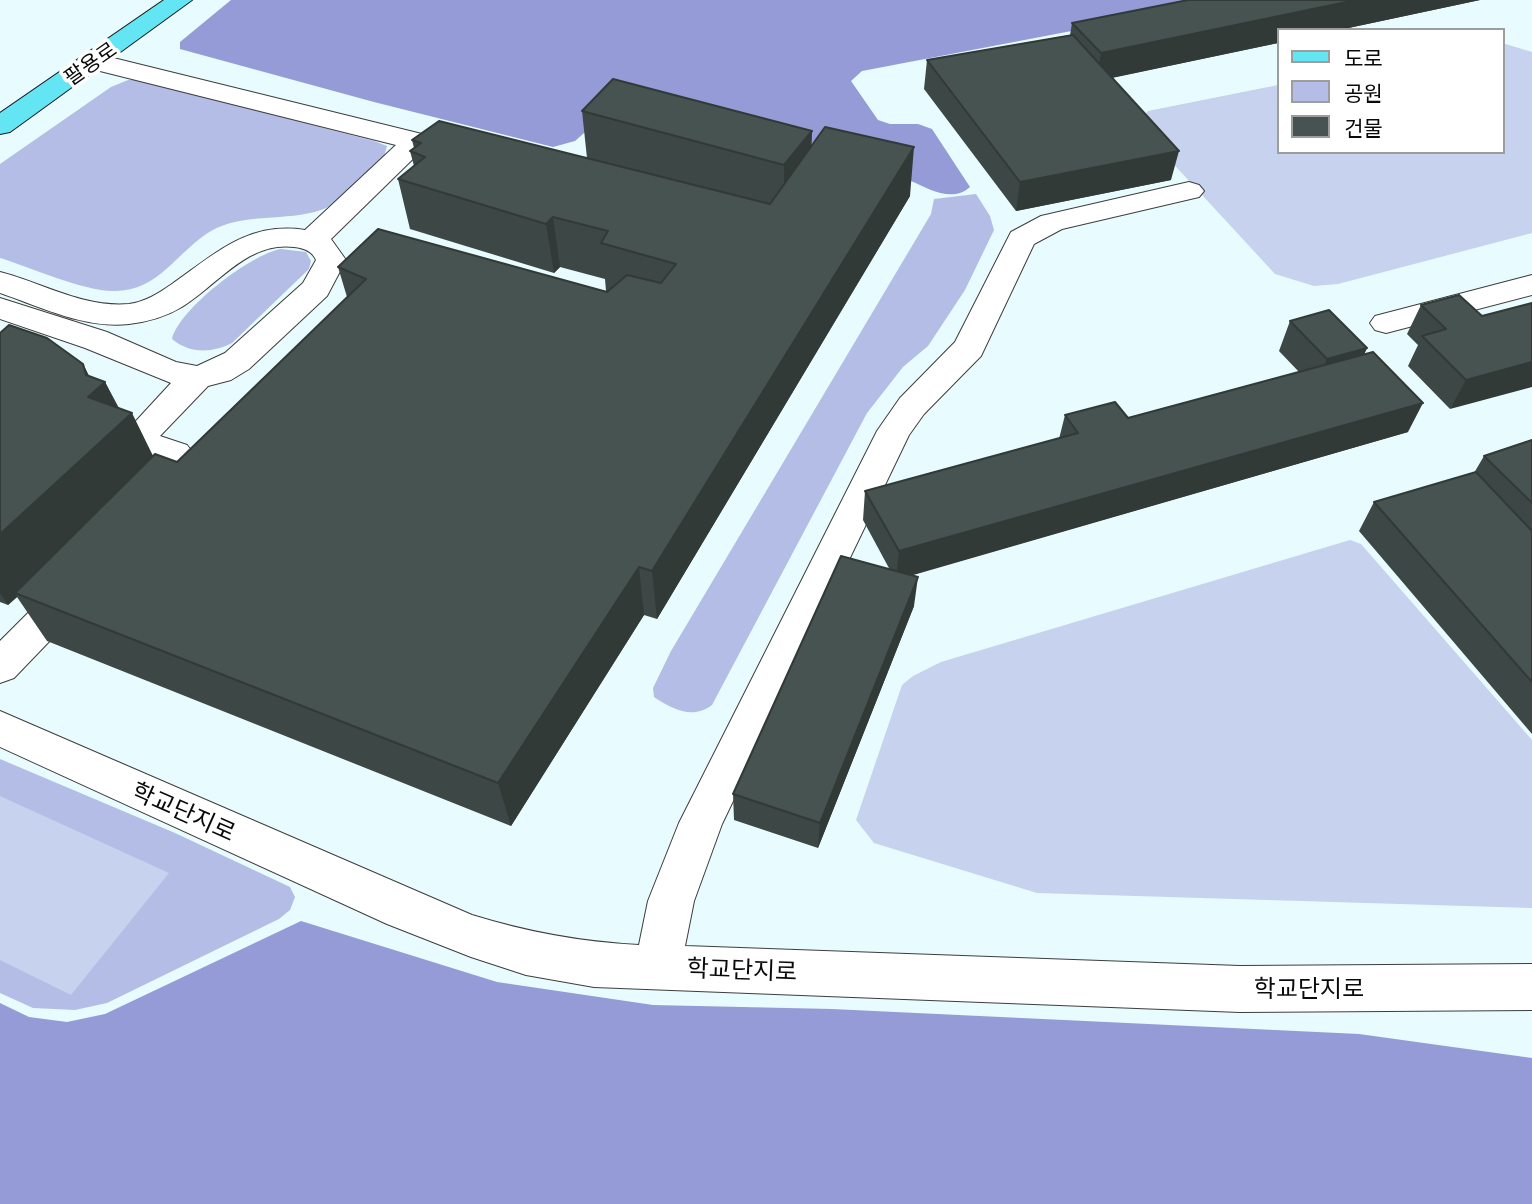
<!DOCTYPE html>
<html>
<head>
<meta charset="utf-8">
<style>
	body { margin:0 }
	#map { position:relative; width:1532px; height:1204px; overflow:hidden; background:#e8fbfe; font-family:Georgia,"Noto Sans KR",serif }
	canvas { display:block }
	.legend { position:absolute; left:1277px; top:28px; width:228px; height:126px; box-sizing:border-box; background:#fff; border:2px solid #9d9d9d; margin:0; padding:9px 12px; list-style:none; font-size:21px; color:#0a0a0a }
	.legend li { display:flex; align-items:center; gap:14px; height:35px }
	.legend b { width:35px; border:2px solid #9d9d9d }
</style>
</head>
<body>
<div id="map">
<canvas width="1532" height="1204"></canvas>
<ul class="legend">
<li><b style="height:9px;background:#63e5f4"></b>도로</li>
<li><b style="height:19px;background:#b4bde6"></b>공원</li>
<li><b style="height:19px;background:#475350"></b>건물</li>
</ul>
</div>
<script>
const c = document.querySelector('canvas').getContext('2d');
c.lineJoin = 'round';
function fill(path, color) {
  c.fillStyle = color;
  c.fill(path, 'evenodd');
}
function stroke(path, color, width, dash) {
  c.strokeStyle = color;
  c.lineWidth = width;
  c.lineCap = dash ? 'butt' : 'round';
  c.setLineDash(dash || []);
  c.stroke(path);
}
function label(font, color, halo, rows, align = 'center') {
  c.font = font + ' Georgia,"Noto Sans KR",serif';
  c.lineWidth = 7;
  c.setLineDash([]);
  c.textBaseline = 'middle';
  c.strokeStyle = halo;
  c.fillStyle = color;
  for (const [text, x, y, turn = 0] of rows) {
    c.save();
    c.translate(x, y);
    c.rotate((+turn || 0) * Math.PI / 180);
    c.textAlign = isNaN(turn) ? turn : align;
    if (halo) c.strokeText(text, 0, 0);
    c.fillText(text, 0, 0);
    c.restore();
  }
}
const green = new Path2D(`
	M 128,80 L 140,80 L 374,141 L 387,146 L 383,160 C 364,177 345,201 321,210 C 286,222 244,212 211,231 C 176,252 159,292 113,291 C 83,291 30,267 0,258 L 0,164 L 111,87 Z
	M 976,194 L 990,216 L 994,230 L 965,290 L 928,346 L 903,367 L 867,413 L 712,705 C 693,720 672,709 654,697 L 653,688 L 671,651 L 931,214 L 934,199 Z
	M 281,249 L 306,252 L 311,261 L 309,269 L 232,343 C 212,353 190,354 172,339 C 179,309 251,254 281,249 Z
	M 0,759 L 175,833 L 290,887 L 295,897 L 290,910 L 279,919 L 107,1003 L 75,1010 L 33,1008 L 0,993 Z`);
const forest = new Path2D(`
	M 231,0 L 1204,0 L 1082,29 L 862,71 L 851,81 L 878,120 L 890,124 L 918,124 L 932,129 L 970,187 C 952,203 929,189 911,181 L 630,119 L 592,126 L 575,141 L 553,147 L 374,102 L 180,49 L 180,42 Z
	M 301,921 L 497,982 L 653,1005 L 832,1009 L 1359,1034 L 1532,1058 L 1532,1204 L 0,1204 L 0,1003 L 29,1017 L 67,1022 L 105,1014 Z`);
const pitch = new Path2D(`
	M 1502,43 L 1532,52 L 1532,233 L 1338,284 L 1314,286 L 1275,274 L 1144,132 L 1140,120 L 1148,111 L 1278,85 L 1278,152 L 1502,152 Z
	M 1350,540 L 1361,544 L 1532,740 L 1532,908 L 1037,893 L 874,843 L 856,820 L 902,685 L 913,676 L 941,662 Z
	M 0,796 L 169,873 L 71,995 L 0,960 Z`);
const minor = new Path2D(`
	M 93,53 L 426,135 L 471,147 L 475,153 L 471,159 L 461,161 L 421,151 L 331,239 L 346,260 L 327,296 L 249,369 L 231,380 L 208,386 L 160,436 L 187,445 L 205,468 C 193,491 179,518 150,509 L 145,500 L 168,470 L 163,463 L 132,452 L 124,434 L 171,383 L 85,348 L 0,319 L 0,298 L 107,332 L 176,362 L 197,366 L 225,353 L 303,283 L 316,260 C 312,251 304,248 294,247 C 247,241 217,286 180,308 C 165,317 146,322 129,324 C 85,329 41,307 0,293 L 0,272 C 43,283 83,308 129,304 C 145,302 159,293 172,284 C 215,254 248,221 305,230 L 396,145 L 84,67 L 80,61 L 84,55 Z
	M 1189,182 L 1199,185 L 1204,191 L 1199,197 L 1062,229 L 1034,244 L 981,356 L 924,414 L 909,435 L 722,824 L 694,901 L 685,946 L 1240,966 L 1532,964 L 1532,1010 L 1240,1012 L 594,987 L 526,975 L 471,957 L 387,924 L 0,747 L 0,711 L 472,915 C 527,932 581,942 639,945 L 648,901 L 679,823 L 877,431 L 900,398 L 955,342 L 1011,232 L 1041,216 Z
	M 1532,275 L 1532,295 L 1386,333 L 1375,330 L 1370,323 L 1375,316 Z
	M 74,576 L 88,581 L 93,591 L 88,601 L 14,678 L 0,683 L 0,641 L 60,581 Z`);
const major = new Path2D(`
	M 164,0 L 192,0 L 10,132 L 0,134 L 0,113 Z`);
const wall = new Path2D(`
	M 1188,0 L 1480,0 L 1339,30 L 1278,30 L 1278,43 L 1112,78 L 1171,180 L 1016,211 L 924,89 L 927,60 L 1070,35 L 1072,23 Z
	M 582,111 L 812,131 L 811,146 L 910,196 L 657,619 L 644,615 L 511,826 L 47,641 L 17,597 L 8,605 L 0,602 L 0,333 L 83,364 L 89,376 L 105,382 L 119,408 L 153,456 L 177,462 L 347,297 L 338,267 L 606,291 L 605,279 L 560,267 L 554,273 L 410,229 L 398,179 L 414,166 L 410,151 L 414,148 L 412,140 L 587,158 Z
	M 1532,303 L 1450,409 L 1408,366 L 1418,345 L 1407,334 L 1421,305 L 1482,316 Z
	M 1290,321 L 1367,348 L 1364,354 L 1408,432 L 911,575 L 914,606 L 818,848 L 734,820 L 733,794 L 890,570 L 863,520 L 865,491 L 1059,439 L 1065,415 L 1128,418 L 1299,372 L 1279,351 Z
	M 1532,440 L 1532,734 L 1359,531 L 1374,502 L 1474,473 L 1484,456 Z`);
const shadedWall = new Path2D(`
	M 1356,0 L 1480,0 L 1339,30 L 1278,30 L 1278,43 L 1096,81 L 1101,53 Z
	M 812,131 L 810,180 L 784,214 L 784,165 Z
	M 914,147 L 910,196 L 657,619 L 652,571 Z
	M 1179,151 L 1171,180 L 1016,211 L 1020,182 Z
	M 553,217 L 560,267 L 554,273 L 546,224 Z
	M 1367,348 L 1354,377 L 1314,388 L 1327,359 Z
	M 1532,362 L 1532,387 L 1450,409 L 1466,380 Z
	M 83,364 L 96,390 L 105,382 L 124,420 L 132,413 L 156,462 L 15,593 L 17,597 L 8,605 L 0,593 L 0,534 L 88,397 L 86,375 Z
	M 1423,403 L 1408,432 L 896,580 L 899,551 Z
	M 639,567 L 644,615 L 511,826 L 498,783 Z
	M 918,577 L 914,606 L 818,848 L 820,823 Z`);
const building = new Path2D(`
	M 1188,0 L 1356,0 L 1101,53 L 1072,23 Z
	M 1073,35 L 1179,151 L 1020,182 L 927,60 Z
	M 613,79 L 812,131 L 784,165 L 582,111 Z
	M 439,121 L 770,204 L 825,127 L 914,147 L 652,571 L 639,567 L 498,783 L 15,593 L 155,454 L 177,462 L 366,279 L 338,267 L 378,229 L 607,292 L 627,275 L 661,283 L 676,264 L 601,243 L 608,231 L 553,217 L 546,224 L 398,179 L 425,157 L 410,151 L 421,143 L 412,140 Z
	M 1459,295 L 1482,316 L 1532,303 L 1532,362 L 1466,380 L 1422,336 L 1446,329 L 1421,305 Z
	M 1329,310 L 1367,348 L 1327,359 L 1290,321 Z
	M 9,325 L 47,338 L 83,364 L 86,375 L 105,382 L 88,397 L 132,413 L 0,534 L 0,333 Z
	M 1373,352 L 1423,403 L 899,551 L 865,491 L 1078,433 L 1065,415 L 1115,402 L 1128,418 Z
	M 1532,440 L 1532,503 L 1484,456 Z
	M 1476,472 L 1532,531 L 1532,682 L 1374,502 Z
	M 841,556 L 918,577 L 820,823 L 733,794 Z`);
const farStreetnames = [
	["팔용로",90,63,-35]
];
const streetNames = [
	["학교단지로",184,811,24],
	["학교단지로",742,969,2],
	["학교단지로",1309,988]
];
fill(green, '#b4bde6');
fill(forest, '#949bd7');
fill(pitch, '#c6d2ee');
stroke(minor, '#3d3d3d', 2);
stroke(major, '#1b1b1b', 2);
fill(minor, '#fff');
fill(major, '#63e5f4');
fill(wall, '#3d4745');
fill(shadedWall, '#323a38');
fill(building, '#475350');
stroke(building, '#323a38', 2);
label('21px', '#0a0a0a', '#fff', farStreetnames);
label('24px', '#0a0a0a', '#fff', streetNames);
</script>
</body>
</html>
